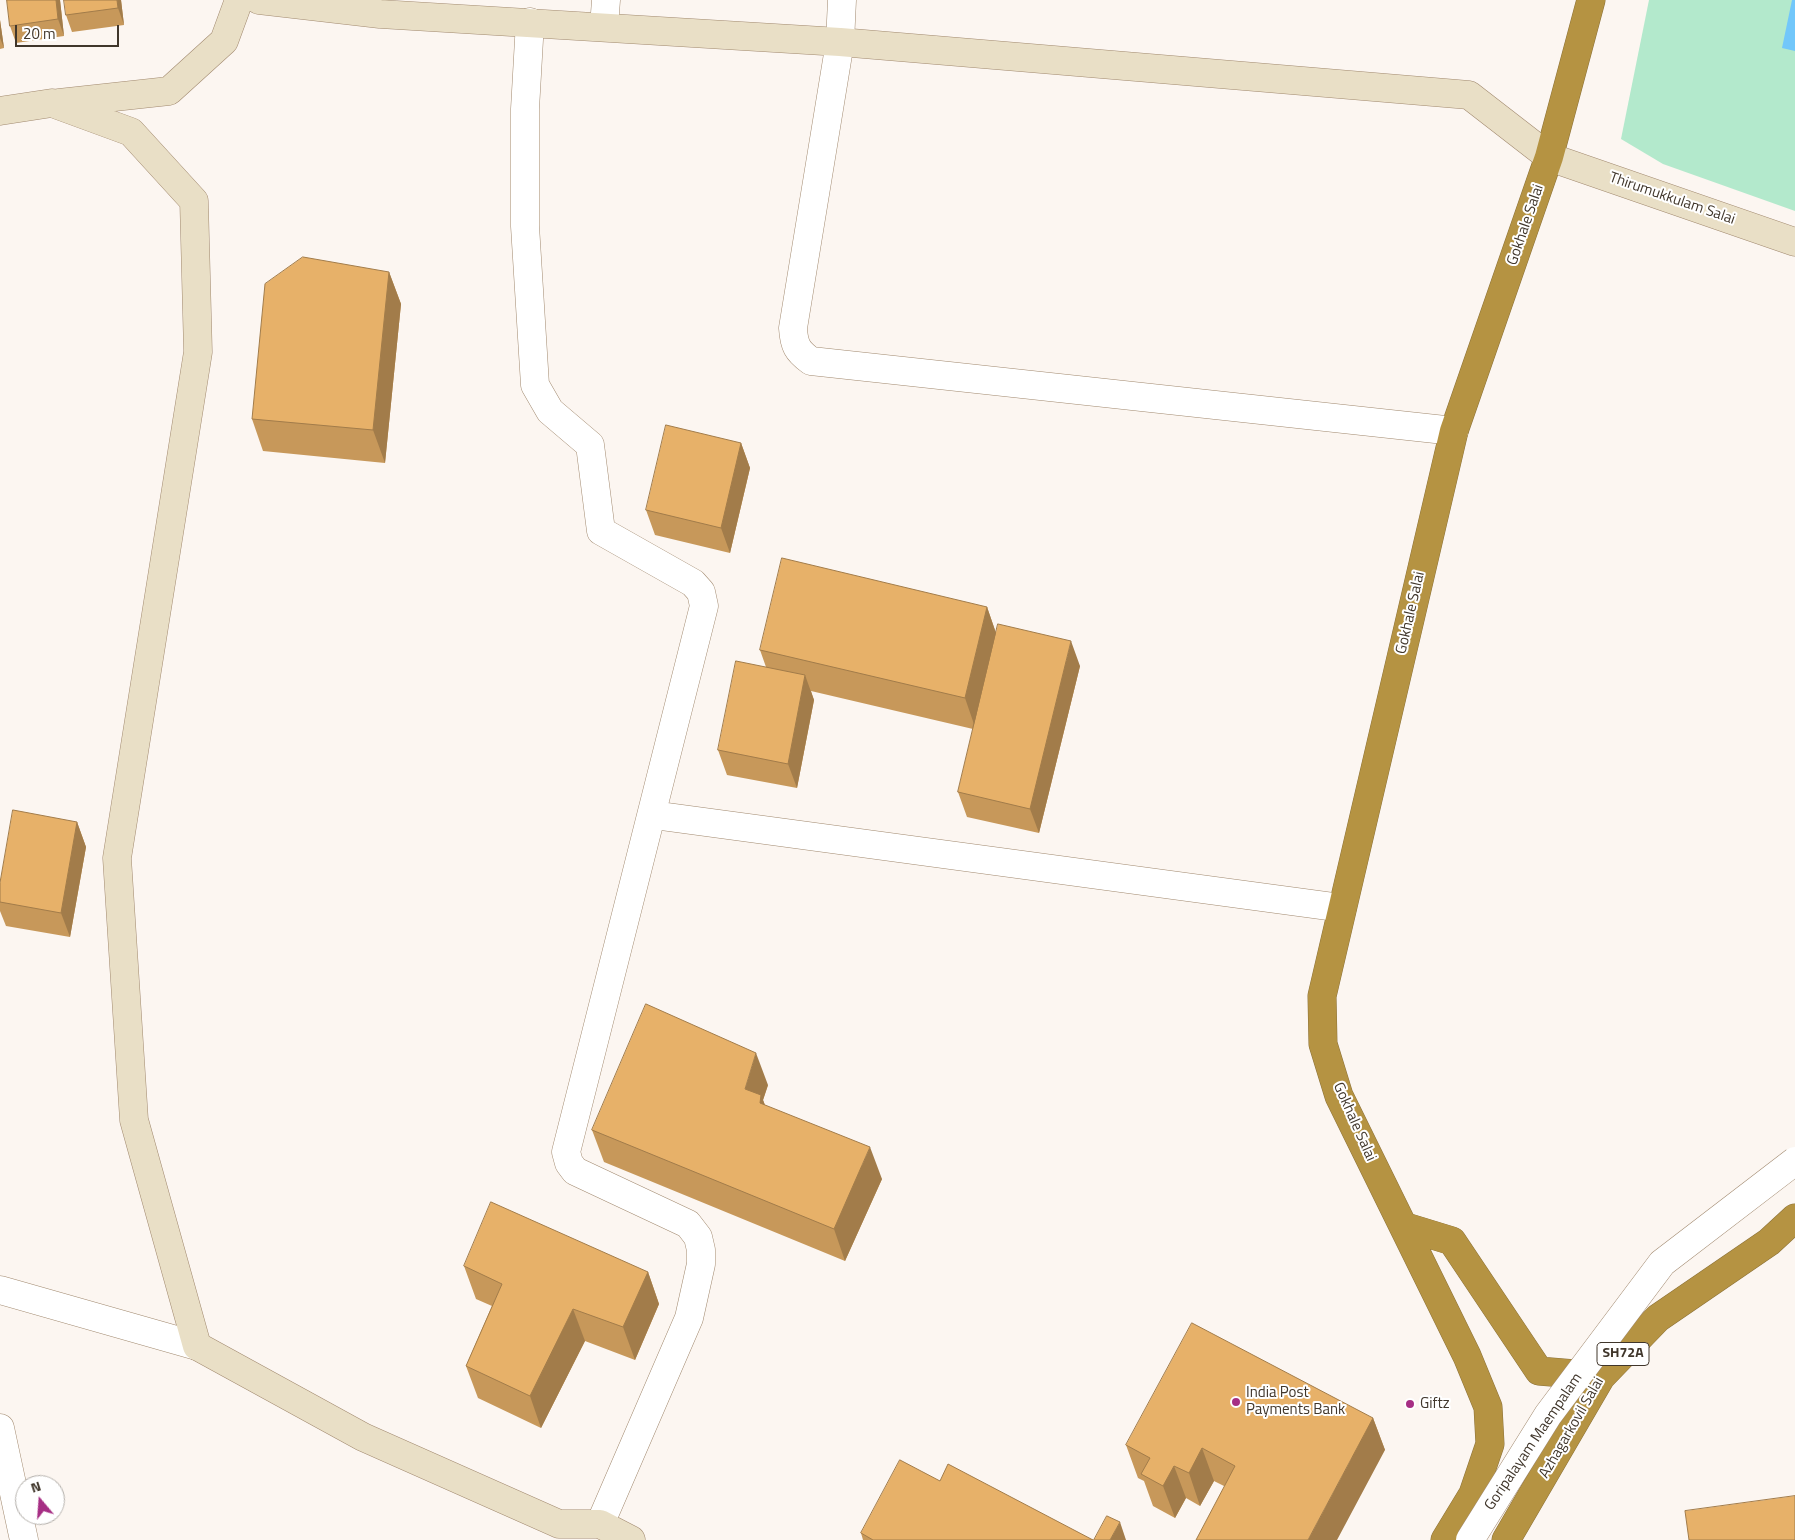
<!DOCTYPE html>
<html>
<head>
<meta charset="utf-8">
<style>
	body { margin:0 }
	#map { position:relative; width:1795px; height:1540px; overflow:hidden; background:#fcf6f1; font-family:"Titillium Web",sans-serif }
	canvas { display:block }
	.north { position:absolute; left:15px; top:1475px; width:50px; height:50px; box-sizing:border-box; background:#fff; border:1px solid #b3afaa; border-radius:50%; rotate:342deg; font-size:14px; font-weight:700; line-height:20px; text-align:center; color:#40362b }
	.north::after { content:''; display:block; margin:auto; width:18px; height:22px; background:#a62e84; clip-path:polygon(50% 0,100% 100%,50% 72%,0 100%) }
	.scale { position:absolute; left:15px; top:25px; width:104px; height:22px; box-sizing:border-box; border:2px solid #40362b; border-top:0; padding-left:6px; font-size:15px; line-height:18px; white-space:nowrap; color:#40362b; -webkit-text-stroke:4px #fff; paint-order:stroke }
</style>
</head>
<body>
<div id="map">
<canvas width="1795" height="1540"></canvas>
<div class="north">N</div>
<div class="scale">20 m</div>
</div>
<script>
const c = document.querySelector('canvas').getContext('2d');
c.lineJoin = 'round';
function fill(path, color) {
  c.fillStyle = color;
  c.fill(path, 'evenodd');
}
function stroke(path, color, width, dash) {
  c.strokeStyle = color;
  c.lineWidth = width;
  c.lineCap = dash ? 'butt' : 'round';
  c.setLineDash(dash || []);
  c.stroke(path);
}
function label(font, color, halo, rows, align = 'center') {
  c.font = font + ' "Titillium Web",sans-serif';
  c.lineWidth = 4;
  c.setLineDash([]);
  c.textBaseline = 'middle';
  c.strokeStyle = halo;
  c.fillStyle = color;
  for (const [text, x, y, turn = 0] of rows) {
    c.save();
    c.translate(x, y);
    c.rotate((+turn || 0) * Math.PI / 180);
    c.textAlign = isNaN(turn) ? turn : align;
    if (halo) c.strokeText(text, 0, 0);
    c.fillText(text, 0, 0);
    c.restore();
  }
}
const green = new Path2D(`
	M 1649,0 L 1795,0 L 1795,211 L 1663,164 L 1621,139 Z`);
const water = new Path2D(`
	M 1792,0 L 1795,0 L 1795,51 L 1782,48 Z`);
const street = new Path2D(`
	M 842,0 L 840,42 L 793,328 C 794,345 797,351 811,361 L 1454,431
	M 530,22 L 525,109 L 525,226 L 535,385 L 550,411 L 590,445 L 601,531 L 693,583 L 701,592 L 704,606 L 566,1152 L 569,1163 L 575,1171 L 688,1224 L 698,1237 L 701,1250 L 701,1264 L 689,1318 L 600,1524
	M 604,27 L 606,0
	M 653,815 L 1342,908
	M 0,1290 L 197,1346
	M 0,1428 L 24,1540`);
const secondary = new Path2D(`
	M 259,0 L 380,14 L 840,42 L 1469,95 L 1549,157 L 1795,242
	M 59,103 L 169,91 L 224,41 L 239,0
	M 0,111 L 52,103 L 131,132 L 194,201 L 198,352 L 117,858 L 134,1120 L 197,1346 L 363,1437 L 559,1524 L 600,1524 L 631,1540`);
const highway = new Path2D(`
	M 1403,1226 L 1452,1241 L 1539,1371 L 1599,1376
	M 1445,1540 L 1473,1494 L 1490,1444 L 1488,1407 L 1467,1356 L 1339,1096 L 1323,1044 L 1322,996 L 1454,431 L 1549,157 L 1591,0
	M 1506,1540 L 1601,1377 L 1658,1318 L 1769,1242 L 1795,1218`);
const streetBridge = new Path2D(`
	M 1470,1540 L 1548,1415 L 1662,1263 L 1795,1161`);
const wall = new Path2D(`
	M 7,0 L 60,0 L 64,36 L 16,43 L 10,26 Z
	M 121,0 L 124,25 L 72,32 L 66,15 Z
	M 0,20 L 4,48 L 0,49 Z
	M 389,272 L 401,304 L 385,463 L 263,451 L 252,419 Z
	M 741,443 L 750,468 L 730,553 L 655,535 L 646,510 Z
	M 987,607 L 996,633 L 1080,666 L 1039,833 L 967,817 L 958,792 L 973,729 L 811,691 L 814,700 L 797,788 L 727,775 L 718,750 L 766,667 L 760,650 Z
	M 77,822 L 86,847 L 70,937 L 6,926 L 0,911 L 0,883 Z
	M 768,1085 L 763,1100 L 765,1105 L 882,1179 L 845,1261 L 604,1162 L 592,1130 Z
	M 464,1266 L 648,1272 L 659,1304 L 635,1360 L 585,1341 L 541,1428 L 478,1398 L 466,1366 L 492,1306 L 476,1299 Z
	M 1373,1418 L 1385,1450 L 1224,1486 L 1214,1481 L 1200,1506 L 1186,1498 L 1175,1518 L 1153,1506 L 1144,1481 L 1138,1478 L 1126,1445 Z
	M 940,1481 L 1093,1540 L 863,1540 L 861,1533 Z`);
const shadedWall = new Path2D(`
	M 56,0 L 60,0 L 64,36 L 58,19 Z
	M 117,0 L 121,0 L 124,25 L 118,8 Z
	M 0,20 L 4,48 L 0,38 Z
	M 389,272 L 401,304 L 385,463 L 373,430 Z
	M 741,443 L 750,468 L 730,553 L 721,528 Z
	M 987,607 L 998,639 L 976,730 L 965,698 Z
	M 1071,641 L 1080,666 L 1039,833 L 1030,809 Z
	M 805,675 L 814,700 L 797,788 L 788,764 Z
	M 77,822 L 86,847 L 70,937 L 61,913 Z
	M 756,1053 L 768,1085 L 763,1100 L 773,1127 L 745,1089 Z
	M 870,1147 L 882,1179 L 845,1261 L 834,1229 Z
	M 648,1272 L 659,1304 L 635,1360 L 623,1327 Z
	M 573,1309 L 585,1341 L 541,1428 L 530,1396 Z
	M 1373,1418 L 1385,1450 L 1337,1540 L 1308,1540 Z
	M 1202,1448 L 1214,1481 L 1200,1506 L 1189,1473 Z
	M 1174,1466 L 1186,1498 L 1175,1518 L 1163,1486 Z
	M 1120,1522 L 1126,1540 L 1110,1540 Z`);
const building = new Path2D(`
	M 7,0 L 56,0 L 58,19 L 10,26 Z
	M 64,0 L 117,0 L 118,8 L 66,15 Z
	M 303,257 L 389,272 L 373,430 L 252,419 L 265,284 Z
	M 666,425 L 741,443 L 721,528 L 646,510 Z
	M 782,558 L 987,607 L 965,698 L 760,650 Z
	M 998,624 L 1071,641 L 1030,809 L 958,792 Z
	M 736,661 L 805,675 L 788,764 L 718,750 Z
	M 13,810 L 77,822 L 61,913 L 0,902 L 0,883 Z
	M 646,1004 L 756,1053 L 745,1089 L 761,1095 L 760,1103 L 870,1147 L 834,1229 L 592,1130 Z
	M 491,1202 L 648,1272 L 623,1327 L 573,1309 L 530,1396 L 466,1366 L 502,1284 L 464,1266 Z
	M 1192,1323 L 1373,1418 L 1308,1540 L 1196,1540 L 1235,1466 L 1202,1448 L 1189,1473 L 1174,1466 L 1163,1486 L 1141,1474 L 1150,1458 L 1126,1445 Z
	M 900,1460 L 940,1481 L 948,1464 L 1093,1540 L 873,1540 L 861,1533 Z
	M 1795,1496 L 1795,1540 L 1689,1540 L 1685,1511 Z
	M 1107,1516 L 1120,1522 L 1110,1540 L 1094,1540 Z`);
const markers = [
	[1236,1402,5,"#a62e84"],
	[1410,1404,5,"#a62e84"]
];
const shields = [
	[1623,1354,52]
];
const shieldNames = [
	["SH72A",1623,1354]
];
const streetNames = [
	["Thirumukkulam Salai",1672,199,19],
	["Gokhale Salai",1526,225,-71],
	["Gokhale Salai",1411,613,-77],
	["Gokhale Salai",1354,1122,66],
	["Azhagarkovil Salai",1572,1428,-60],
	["Goripalayam Maempalam",1534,1442,-56]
];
const poiNames = [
	["India Post",1246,1393],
	["Payments Bank",1246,1410],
	["Giftz",1420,1404]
];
fill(green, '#b3e9cc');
fill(water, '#72c7fa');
stroke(street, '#a1896f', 29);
stroke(secondary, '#a1896f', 29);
stroke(highway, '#8c723a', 29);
stroke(street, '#fff', 28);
stroke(secondary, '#e9dfc6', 28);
stroke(highway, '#b59342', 28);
stroke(streetBridge, '#a1896f', 29, []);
stroke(streetBridge, '#fff', 28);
fill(wall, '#c7985a');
fill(shadedWall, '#a27c4a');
fill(building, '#e7b169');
stroke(building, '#a27c4a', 1);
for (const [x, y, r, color] of markers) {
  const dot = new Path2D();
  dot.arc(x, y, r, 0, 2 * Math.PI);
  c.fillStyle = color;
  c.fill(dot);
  stroke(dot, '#fff', 2);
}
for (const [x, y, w] of shields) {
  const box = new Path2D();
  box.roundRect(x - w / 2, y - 11.5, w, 23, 4);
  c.fillStyle = '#fff';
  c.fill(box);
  stroke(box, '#40362b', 1);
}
label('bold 14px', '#40362b', null, shieldNames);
label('15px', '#40362b', '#fff', streetNames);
label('15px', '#40362b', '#fff', poiNames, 'left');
</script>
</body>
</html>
